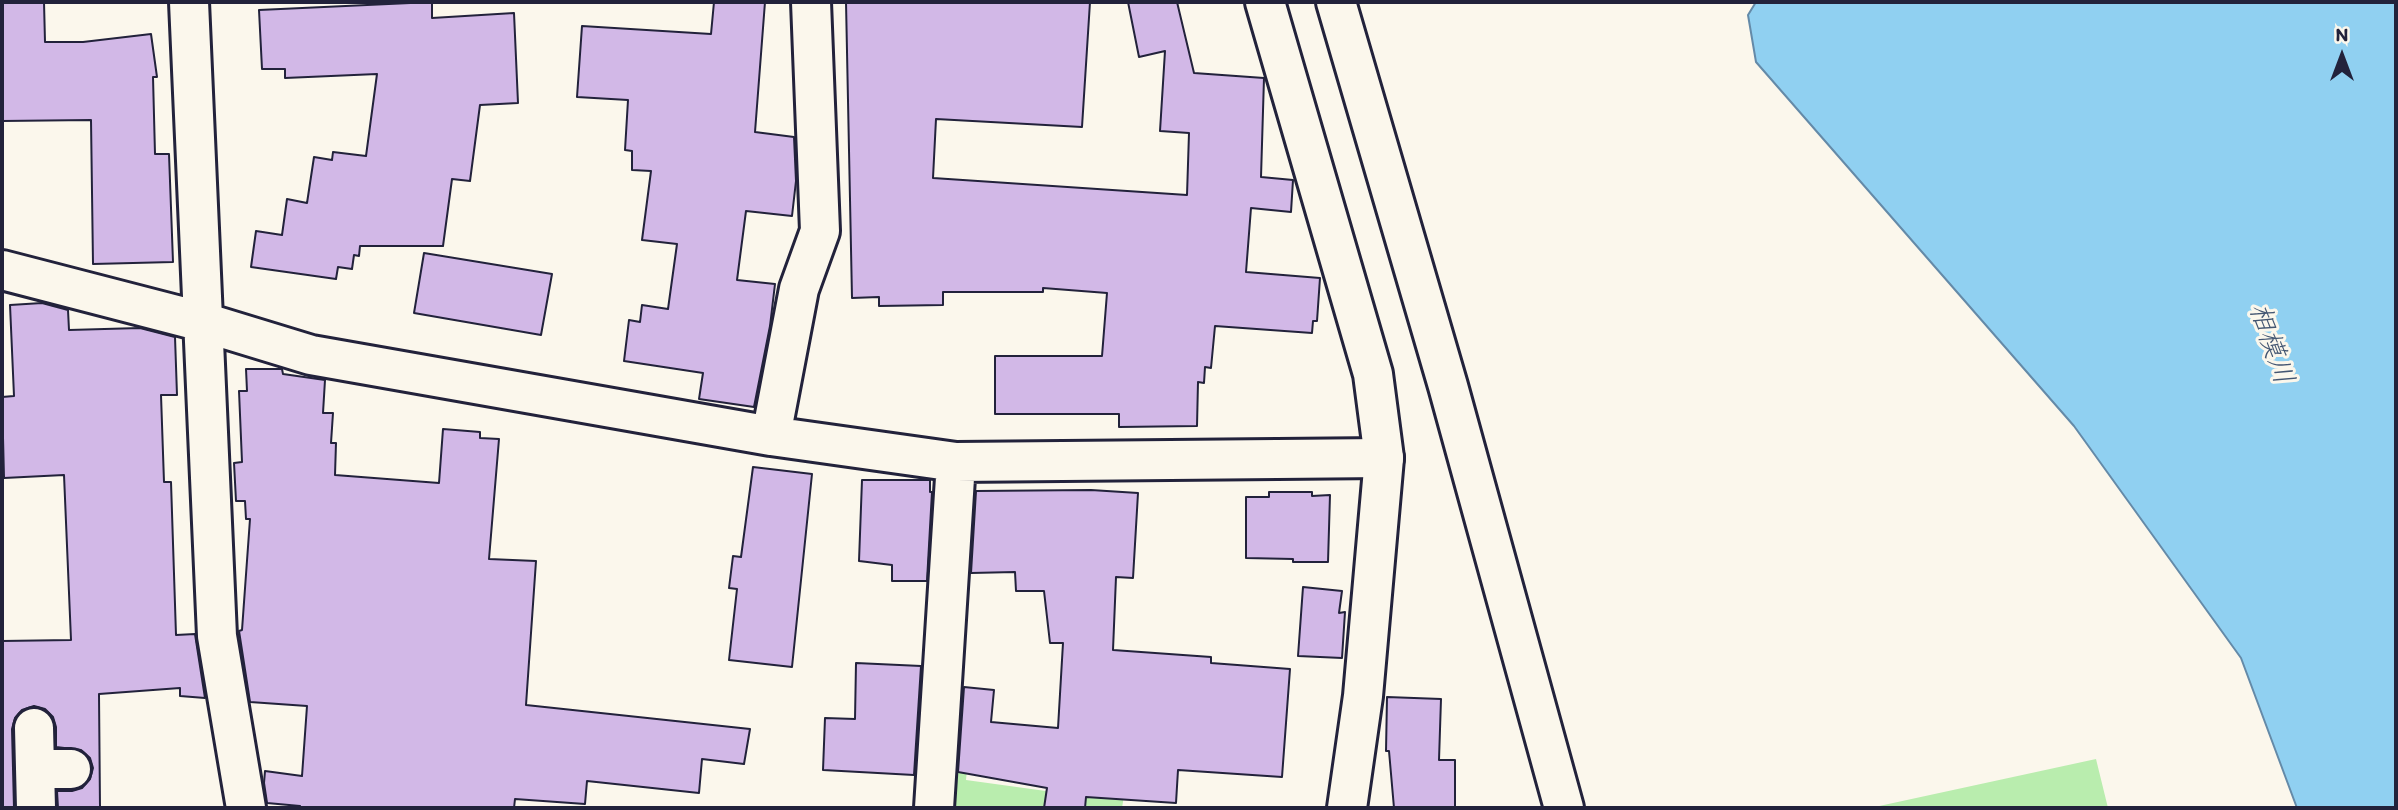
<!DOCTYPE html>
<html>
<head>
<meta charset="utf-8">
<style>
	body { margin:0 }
	#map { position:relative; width:2398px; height:810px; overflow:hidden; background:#fbf7ec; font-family:Itim,sans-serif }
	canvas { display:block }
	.frame { position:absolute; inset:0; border:4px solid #22223b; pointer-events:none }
	.north { position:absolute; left:2307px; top:21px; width:70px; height:70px; -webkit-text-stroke:5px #fbf7ec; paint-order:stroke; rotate:0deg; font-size:19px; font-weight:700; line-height:28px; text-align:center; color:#22223b }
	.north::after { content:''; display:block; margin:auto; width:24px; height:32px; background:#22223b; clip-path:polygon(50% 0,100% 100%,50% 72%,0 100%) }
</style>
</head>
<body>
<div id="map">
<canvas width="2398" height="810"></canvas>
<div class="frame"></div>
<div class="north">N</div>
</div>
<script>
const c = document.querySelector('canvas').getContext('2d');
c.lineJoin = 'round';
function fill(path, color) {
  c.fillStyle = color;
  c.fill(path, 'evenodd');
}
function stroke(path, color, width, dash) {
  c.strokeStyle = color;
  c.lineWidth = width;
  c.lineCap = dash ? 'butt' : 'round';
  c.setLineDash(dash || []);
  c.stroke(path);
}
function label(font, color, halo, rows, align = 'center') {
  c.font = font + ' Itim,"Klee One",sans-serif';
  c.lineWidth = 6;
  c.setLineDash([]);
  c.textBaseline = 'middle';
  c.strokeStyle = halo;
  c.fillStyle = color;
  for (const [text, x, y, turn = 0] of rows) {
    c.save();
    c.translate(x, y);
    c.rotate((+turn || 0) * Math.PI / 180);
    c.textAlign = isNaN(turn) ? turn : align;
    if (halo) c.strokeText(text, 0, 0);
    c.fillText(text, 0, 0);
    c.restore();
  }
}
const green = new Path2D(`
	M 951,734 L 970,737 L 966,780 L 1053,792 L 1130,759 L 1122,808 L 946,808 Z
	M 2096,759 L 2108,808 L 1870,808 Z`);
const water = new Path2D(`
	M 1756,2 L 2396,2 L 2396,808 L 2297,808 L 2241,658 L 2074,426 L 1756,62 L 1748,15 Z`);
const building = new Path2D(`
	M 2,2 L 44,2 L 45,42 L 83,42 L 151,34 L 157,77 L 153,77 L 155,154 L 169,154 L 173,262 L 93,264 L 91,120 L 2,121 Z
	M 432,2 L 432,18 L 514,13 L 518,103 L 480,105 L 470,181 L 452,179 L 443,246 L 360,246 L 359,256 L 354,255 L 352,269 L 338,267 L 336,279 L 251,267 L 256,231 L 282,235 L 287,199 L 307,203 L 314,157 L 332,160 L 333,152 L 366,156 L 377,74 L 285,78 L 285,69 L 262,69 L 259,10 Z
	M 714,2 L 765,2 L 755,132 L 794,137 L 796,181 L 792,216 L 746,211 L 737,280 L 775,284 L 770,326 L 754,407 L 699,399 L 703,373 L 624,361 L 629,320 L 640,322 L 642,305 L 668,309 L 677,244 L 642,240 L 651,171 L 632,170 L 632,151 L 625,150 L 628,100 L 577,97 L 582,26 L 711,34 Z
	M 846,2 L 1090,2 L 1082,127 L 936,119 L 933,178 L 1187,195 L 1189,133 L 1160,131 L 1165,51 L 1139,57 L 1128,2 L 1177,2 L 1194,73 L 1264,78 L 1261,177 L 1293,180 L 1291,212 L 1251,208 L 1246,272 L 1320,278 L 1317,321 L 1313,321 L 1312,333 L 1215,326 L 1211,368 L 1205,367 L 1204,383 L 1198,382 L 1197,426 L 1119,427 L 1119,414 L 995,414 L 995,356 L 1102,356 L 1107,293 L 1043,288 L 1043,292 L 943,292 L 943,305 L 879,306 L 879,297 L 852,298 Z
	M 424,253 L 552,274 L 541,335 L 414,313 Z
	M 42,303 L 68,310 L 69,330 L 140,328 L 175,337 L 177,395 L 161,395 L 164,482 L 171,482 L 176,635 L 195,634 L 205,698 L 180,696 L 180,688 L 99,694 L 100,808 L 58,808 L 57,791 L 72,791 L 82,788 L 90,779 L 93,768 L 90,758 L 81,750 L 56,747 L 56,727 L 53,717 L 45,709 L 34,706 L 22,710 L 15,718 L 12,729 L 14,808 L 2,808 L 2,641 L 71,640 L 64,475 L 4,478 L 2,397 L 14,396 L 10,305 Z
	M 246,369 L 282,369 L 283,374 L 325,380 L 323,413 L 333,413 L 331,443 L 336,443 L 335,475 L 439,483 L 443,429 L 480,432 L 480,438 L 499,439 L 489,559 L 536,561 L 526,705 L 750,729 L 744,764 L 702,759 L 699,793 L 587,781 L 585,804 L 515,799 L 514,808 L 299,808 L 300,806 L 267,803 L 264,783 L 265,771 L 302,776 L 307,706 L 250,702 L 239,631 L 242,630 L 250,519 L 246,519 L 245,501 L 236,501 L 234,463 L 242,462 L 239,391 L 247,391 Z
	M 753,467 L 812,474 L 792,667 L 729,660 L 737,589 L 729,588 L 733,556 L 741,557 Z
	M 862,480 L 930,480 L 930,492 L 932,492 L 927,581 L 892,581 L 892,565 L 859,561 Z
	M 1091,490 L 1138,493 L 1133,578 L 1116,577 L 1113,650 L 1211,657 L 1211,663 L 1290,669 L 1282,777 L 1178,770 L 1176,803 L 1086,797 L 1085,808 L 1044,808 L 1047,788 L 958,772 L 964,687 L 994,690 L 991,722 L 1058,728 L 1063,643 L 1050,643 L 1044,591 L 1016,591 L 1015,572 L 971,573 L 976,491 Z
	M 1269,492 L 1312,492 L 1312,496 L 1330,495 L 1328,562 L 1293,562 L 1293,559 L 1246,558 L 1246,497 L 1269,497 Z
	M 1303,587 L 1342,591 L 1339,613 L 1345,612 L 1342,658 L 1298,656 Z
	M 856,663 L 921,666 L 914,775 L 823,770 L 825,718 L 855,719 Z
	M 1387,697 L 1441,699 L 1439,760 L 1455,760 L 1455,808 L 1394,808 L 1389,751 L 1386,751 Z`);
const street = new Path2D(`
	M 189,2 L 217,636 L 246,808
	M 1336,2 L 1448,386 L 1564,808
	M 2,270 L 203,322 L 311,355 L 771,436 L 956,462 L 1384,458
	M 771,436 L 799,289 L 820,231 L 811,2
	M 34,728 L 36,808
	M 35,769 L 71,769
	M 934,808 L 956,462`);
const secondary = new Path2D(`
	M 1265,2 L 1373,374 L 1384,458 L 1363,696 L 1347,808`);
const waterNames = [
	["相模川",2270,344,71]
];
fill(green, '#b9edae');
fill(water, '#90d0f1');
stroke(water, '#648aa8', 2);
fill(building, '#d2b8e7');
stroke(building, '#22223b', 2);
stroke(street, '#22223b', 44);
stroke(secondary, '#22223b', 44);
stroke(street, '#fbf7ec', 38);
stroke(secondary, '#fbf7ec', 38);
label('italic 28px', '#435672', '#fbf7ec', waterNames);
</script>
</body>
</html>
